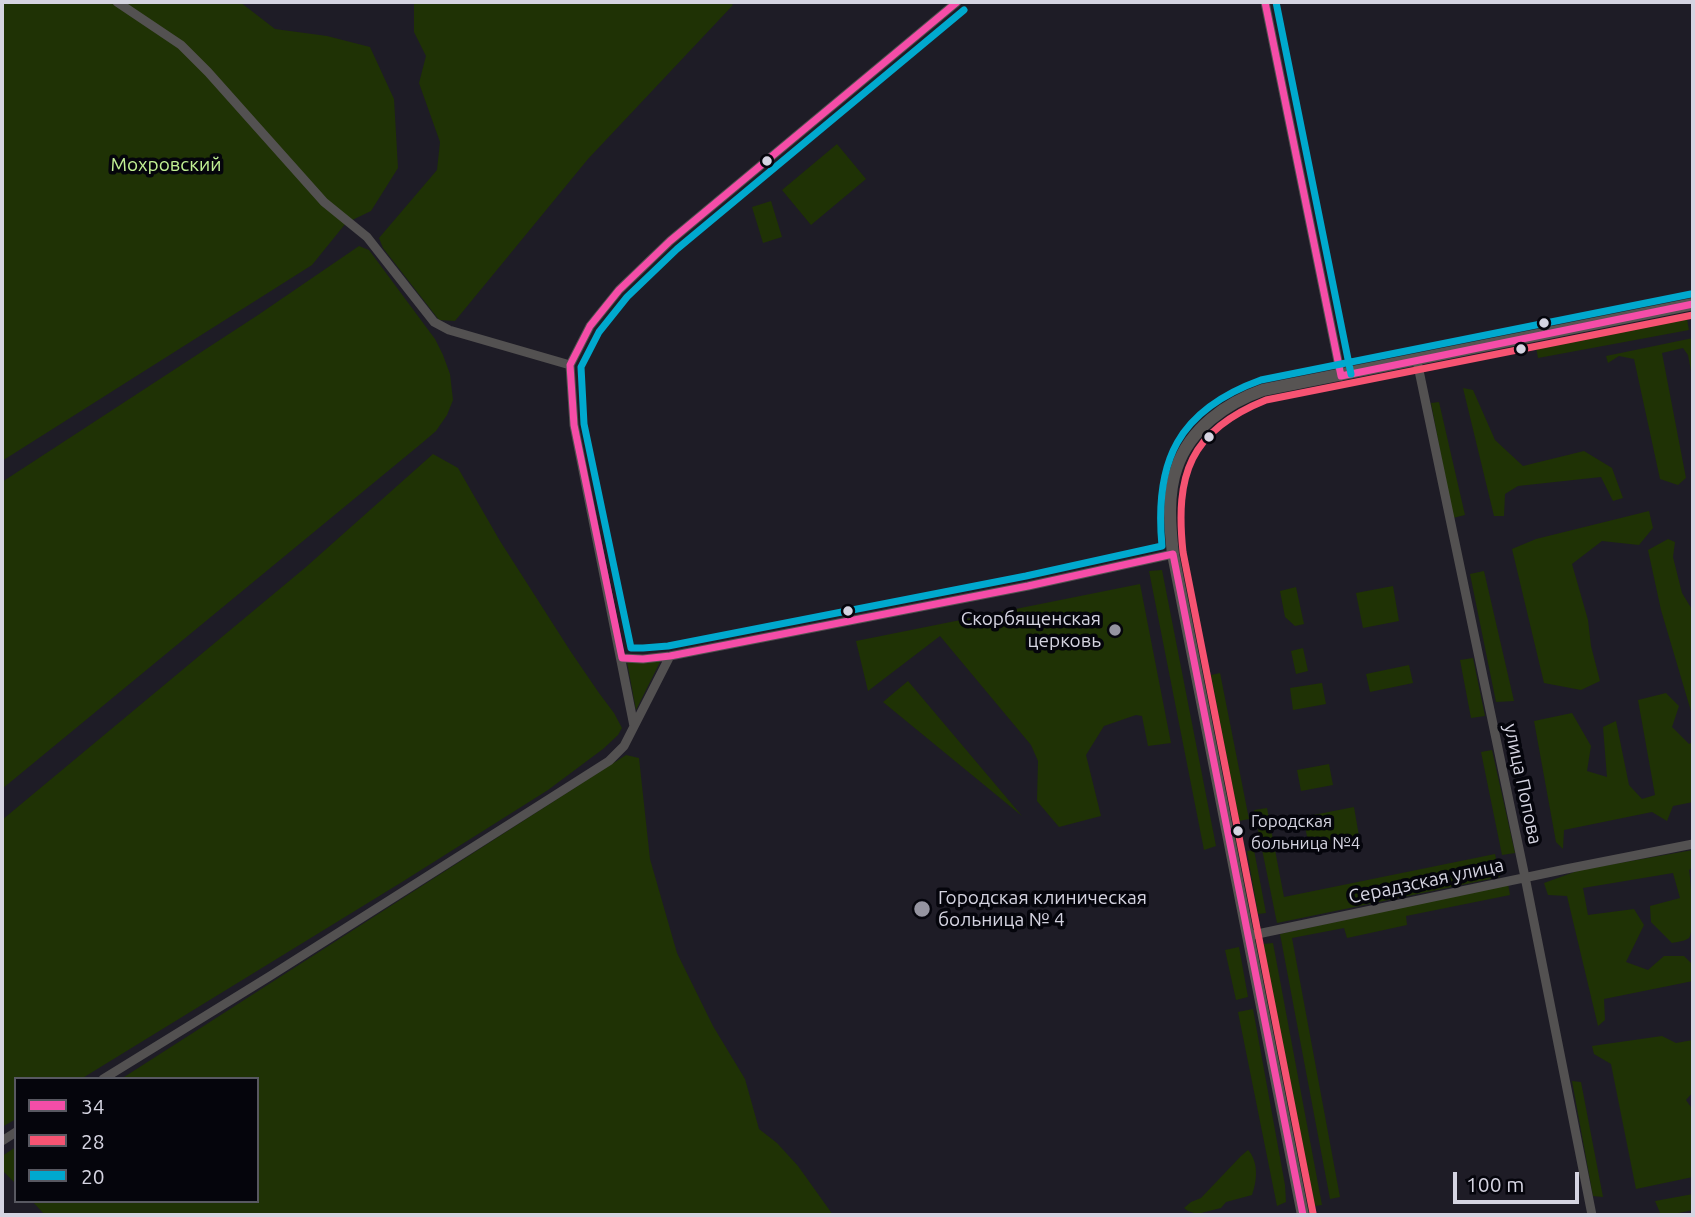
<!DOCTYPE html>
<html>
<head>
<meta charset="utf-8">
<style>
	body { margin:0 }
	#map { position:relative; width:1695px; height:1217px; overflow:hidden; background:#1e1c26; font-family:Ubuntu,sans-serif }
	canvas { display:block }
	.frame { position:absolute; inset:0; border:4px solid #d5d4e1; pointer-events:none }
	.legend { position:absolute; left:14px; top:1077px; width:245px; height:126px; box-sizing:border-box; background:#05050c; border:2px solid #585861; margin:0; padding:9px 12px; list-style:none; font-size:21px; color:#d5d4e1 }
	.legend li { display:flex; align-items:center; gap:14px; height:35px }
	.legend b { width:35px; border:2px solid #585861 }
	.scale { position:absolute; left:1453px; top:1172px; width:126px; height:32px; box-sizing:border-box; border:4px solid #d5d4e1; border-top:0; padding-left:9px; font-size:21px; line-height:24px; white-space:nowrap; color:#d5d4e1; -webkit-text-stroke:5px #05050c; paint-order:stroke }
</style>
</head>
<body>
<div id="map">
<canvas width="1695" height="1217"></canvas>
<div class="frame"></div>
<ul class="legend">
<li><b style="height:9px;background:#f54da8"></b>34</li>
<li><b style="height:9px;background:#f65372"></b>28</li>
<li><b style="height:9px;background:#00a9ce"></b>20</li>
</ul>
<div class="scale">100 m</div>
</div>
<script>
const c = document.querySelector('canvas').getContext('2d');
c.lineJoin = 'round';
function fill(path, color) {
  c.fillStyle = color;
  c.fill(path, 'evenodd');
}
function stroke(path, color, width, dash) {
  c.strokeStyle = color;
  c.lineWidth = width;
  c.lineCap = dash ? 'butt' : 'round';
  c.setLineDash(dash || []);
  c.stroke(path);
}
function label(font, color, halo, rows, align = 'center') {
  c.font = font + ' Ubuntu,sans-serif';
  c.lineWidth = 7;
  c.setLineDash([]);
  c.textBaseline = 'middle';
  c.strokeStyle = halo;
  c.fillStyle = color;
  for (const [text, x, y, turn = 0] of rows) {
    c.save();
    c.translate(x, y);
    c.rotate((+turn || 0) * Math.PI / 180);
    c.textAlign = isNaN(turn) ? turn : align;
    if (halo) c.strokeText(text, 0, 0);
    c.fillText(text, 0, 0);
    c.restore();
  }
}
const green = new Path2D(`
	M 2,2 L 240,2 L 275,29 L 327,36 L 370,47 L 394,99 L 398,168 L 371,211 L 346,223 L 312,265 L 2,461 Z
	M 414,2 L 730,2 L 733,5 L 588,159 L 455,321 L 439,320 L 383,248 L 379,238 L 437,170 L 440,142 L 419,83 L 426,56 L 414,32 Z
	M 837,144 L 866,179 L 811,225 L 782,190 Z
	M 771,201 L 782,237 L 763,243 L 752,207 Z
	M 359,246 L 369,250 L 435,339 L 443,355 L 450,374 L 453,400 L 447,415 L 436,431 L 422,443 L 2,789 L 2,482 L 258,315 Z
	M 1687,319 L 1689,330 L 1538,358 L 1536,347 Z
	M 1693,338 L 1693,382 L 1688,355 L 1683,348 L 1662,353 L 1686,478 L 1678,485 L 1660,479 L 1634,359 L 1619,356 L 1608,363 L 1606,356 Z
	M 1463,388 L 1473,390 L 1495,440 L 1523,466 L 1584,451 L 1612,468 L 1623,498 L 1613,501 L 1601,477 L 1518,486 L 1505,494 L 1504,516 L 1494,516 Z
	M 1439,402 L 1465,515 L 1453,518 L 1431,403 Z
	M 433,454 L 458,468 L 500,541 L 571,652 L 599,693 L 614,713 L 622,728 L 618,735 L 603,749 L 548,790 L 402,882 L 81,1079 L 16,1079 L 16,1119 L 2,1127 L 2,820 L 306,567 Z
	M 1649,511 L 1653,528 L 1639,545 L 1602,541 L 1572,564 L 1588,620 L 1591,646 L 1600,681 L 1581,690 L 1544,683 L 1512,549 L 1536,539 Z
	M 1668,539 L 1675,542 L 1673,557 L 1682,593 L 1693,611 L 1693,718 L 1661,610 L 1648,550 Z
	M 1162,570 L 1216,846 L 1204,850 L 1149,571 Z
	M 1484,571 L 1514,701 L 1496,702 L 1470,574 Z
	M 1140,584 L 1171,743 L 1148,746 L 1142,716 L 1136,715 L 1104,726 L 1086,755 L 1101,816 L 1059,827 L 1037,801 L 1038,761 L 1031,745 L 940,636 L 868,691 L 856,641 Z
	M 1393,586 L 1399,621 L 1363,628 L 1356,593 Z
	M 1296,587 L 1304,624 L 1295,626 L 1285,617 L 1280,591 Z
	M 1303,648 L 1308,671 L 1296,674 L 1291,651 Z
	M 1473,658 L 1485,716 L 1471,718 L 1460,660 Z
	M 661,660 L 636,710 L 627,662 Z
	M 1409,665 L 1413,683 L 1370,692 L 1366,674 Z
	M 1220,673 L 1249,819 L 1239,821 L 1211,675 Z
	M 908,681 L 1022,816 L 883,702 Z
	M 1322,683 L 1326,704 L 1293,710 L 1290,688 Z
	M 1666,693 L 1679,706 L 1672,727 L 1689,744 L 1693,742 L 1693,802 L 1673,806 L 1667,821 L 1652,812 L 1564,830 L 1563,849 L 1556,842 L 1534,721 L 1572,713 L 1591,746 L 1587,771 L 1607,777 L 1603,727 L 1616,721 L 1629,785 L 1642,799 L 1655,795 L 1638,700 Z
	M 1492,750 L 1515,853 L 1502,855 L 1481,752 Z
	M 626,755 L 639,758 L 650,859 L 677,953 L 713,1026 L 745,1079 L 759,1129 L 777,1143 L 798,1166 L 833,1215 L 45,1215 L 32,1201 L 257,1201 L 257,1079 L 121,1079 Z
	M 1329,764 L 1333,785 L 1301,791 L 1297,770 Z
	M 1354,807 L 1360,842 L 1310,851 L 1303,817 Z
	M 1267,808 L 1284,897 L 1495,854 L 1500,877 L 1277,923 L 1254,810 Z
	M 1254,850 L 1266,913 L 1258,914 L 1247,851 Z
	M 1693,850 L 1693,867 L 1689,870 C 1691,882 1695,931 1689,938 C 1685,941 1677,942 1672,943 L 1651,922 L 1650,906 L 1680,898 L 1673,873 L 1583,888 L 1588,915 L 1634,909 L 1644,925 L 1626,962 L 1648,970 L 1664,956 L 1684,956 L 1693,965 L 1693,981 L 1604,999 L 1605,1020 L 1598,1026 L 1567,896 L 1548,895 L 1544,883 L 1580,870 Z
	M 1508,884 L 1510,895 L 1406,916 L 1407,925 L 1347,938 L 1344,928 L 1292,938 L 1340,1197 L 1330,1199 L 1280,934 Z
	M 1273,943 L 1322,1205 L 1315,1206 L 1263,944 Z
	M 1239,947 L 1248,997 L 1236,1000 L 1225,950 Z
	M 1253,1009 L 1285,1185 L 1286,1202 L 1277,1206 L 1238,1012 Z
	M 1662,1036 L 1676,1043 L 1693,1040 L 1693,1092 L 1686,1100 L 1693,1110 L 1693,1177 L 1636,1189 L 1611,1064 L 1594,1054 L 1592,1046 Z
	M 1572,1081 L 1581,1082 L 1603,1197 L 1593,1196 Z
	M 16,1147 L 16,1184 L 2,1170 L 2,1156 Z
	M 1248,1150 C 1259,1162 1257,1181 1252,1195 L 1226,1202 L 1221,1208 L 1197,1214 L 1188,1211 L 1184,1208 L 1191,1202 L 1201,1198 L 1241,1156 Z
	M 1693,1194 L 1693,1210 L 1669,1215 L 1661,1215 L 1655,1201 Z`);
const minor = new Path2D(`
	M 117,2 L 181,45 L 208,72 L 324,202 L 367,237 L 434,322 L 449,330 L 570,365
	M 1265,2 L 1341,376
	M 1417,361 L 1526,882 L 1592,1215
	M 622,658 L 643,659 L 670,656 L 1028,586 L 1173,554
	M 634,726 L 574,425 L 570,365 L 590,326 L 619,290 L 670,241 L 957,2
	M 1248,936 L 1566,869 L 1693,844
	M 103,1079 L 270,976 L 609,761 L 624,746 L 670,656
	M 2,1141 L 16,1132`);
const secondary = new Path2D(`
	M 1303,1215 L 1173,554 C 1170,527 1167,494 1177,467 C 1190,429 1226,403 1263,390 L 1693,304`);
const bus1 = new Path2D(`
	M 957,2 L 670,241 L 619,290 L 590,326 L 570,365 L 574,425 L 622,658 L 643,659 L 670,656 L 1028,586 L 1173,554 L 1303,1215
	M 1265,2 L 1341,376 L 1693,304`);
const bus2 = new Path2D(`
	M 1313,1213 L 1183,552 C 1175,475 1189,431 1266,400 L 1693,315`);
const bus3 = new Path2D(`
	M 1276,2 L 1351,374
	M 964,10 L 677,249 L 627,297 L 599,332 L 581,367 L 584,424 L 631,648 L 643,648 L 668,646 L 1026,576 L 1162,546 C 1154,461 1178,410 1261,380 L 1691,294`);
const markers = [
	[767,161,6,"#d5d4e1"],
	[1544,323,6,"#d5d4e1"],
	[1521,349,6,"#d5d4e1"],
	[1209,437,6,"#d5d4e1"],
	[848,611,6,"#d5d4e1"],
	[1115,630,7,"#9594a0"],
	[1238,831,6,"#d5d4e1"],
	[922,909,9,"#9594a0"]
];
const busNames = [
	["Городская",1251,821],
	["больница №4",1251,843]
];
const parkNames = [
	["Мохровский",166,165]
];
const poiNames = [
	["Скорбященская",1101,619],
	["церковь",1101,641],
	["Городская клиническая",938,898,"left"],
	["больница № 4",938,920,"left"]
];
const streetNames = [
	["улица Попова",1523,784,78],
	["Серадзская улица",1426,881,-12]
];
fill(green, '#1f3205');
stroke(minor, '#535151', 9);
stroke(secondary, '#575453', 12);
stroke(bus1, '#f54da8', 7);
stroke(bus2, '#f65372', 7);
stroke(bus3, '#00a9ce', 7);
for (const [x, y, r, color] of markers) {
  const dot = new Path2D();
  dot.arc(x, y, r, 0, 2 * Math.PI);
  c.fillStyle = color;
  c.fill(dot);
  stroke(dot, '#05050c', 2.5);
}
label('17px', '#d5d4e1', '#05050c', busNames, 'left');
label('19px', '#c2f194', '#05050c', parkNames);
label('19px', '#d5d4e1', '#05050c', poiNames, 'right');
label('19px', '#d5d4e1', '#05050c', streetNames);
</script>
</body>
</html>
